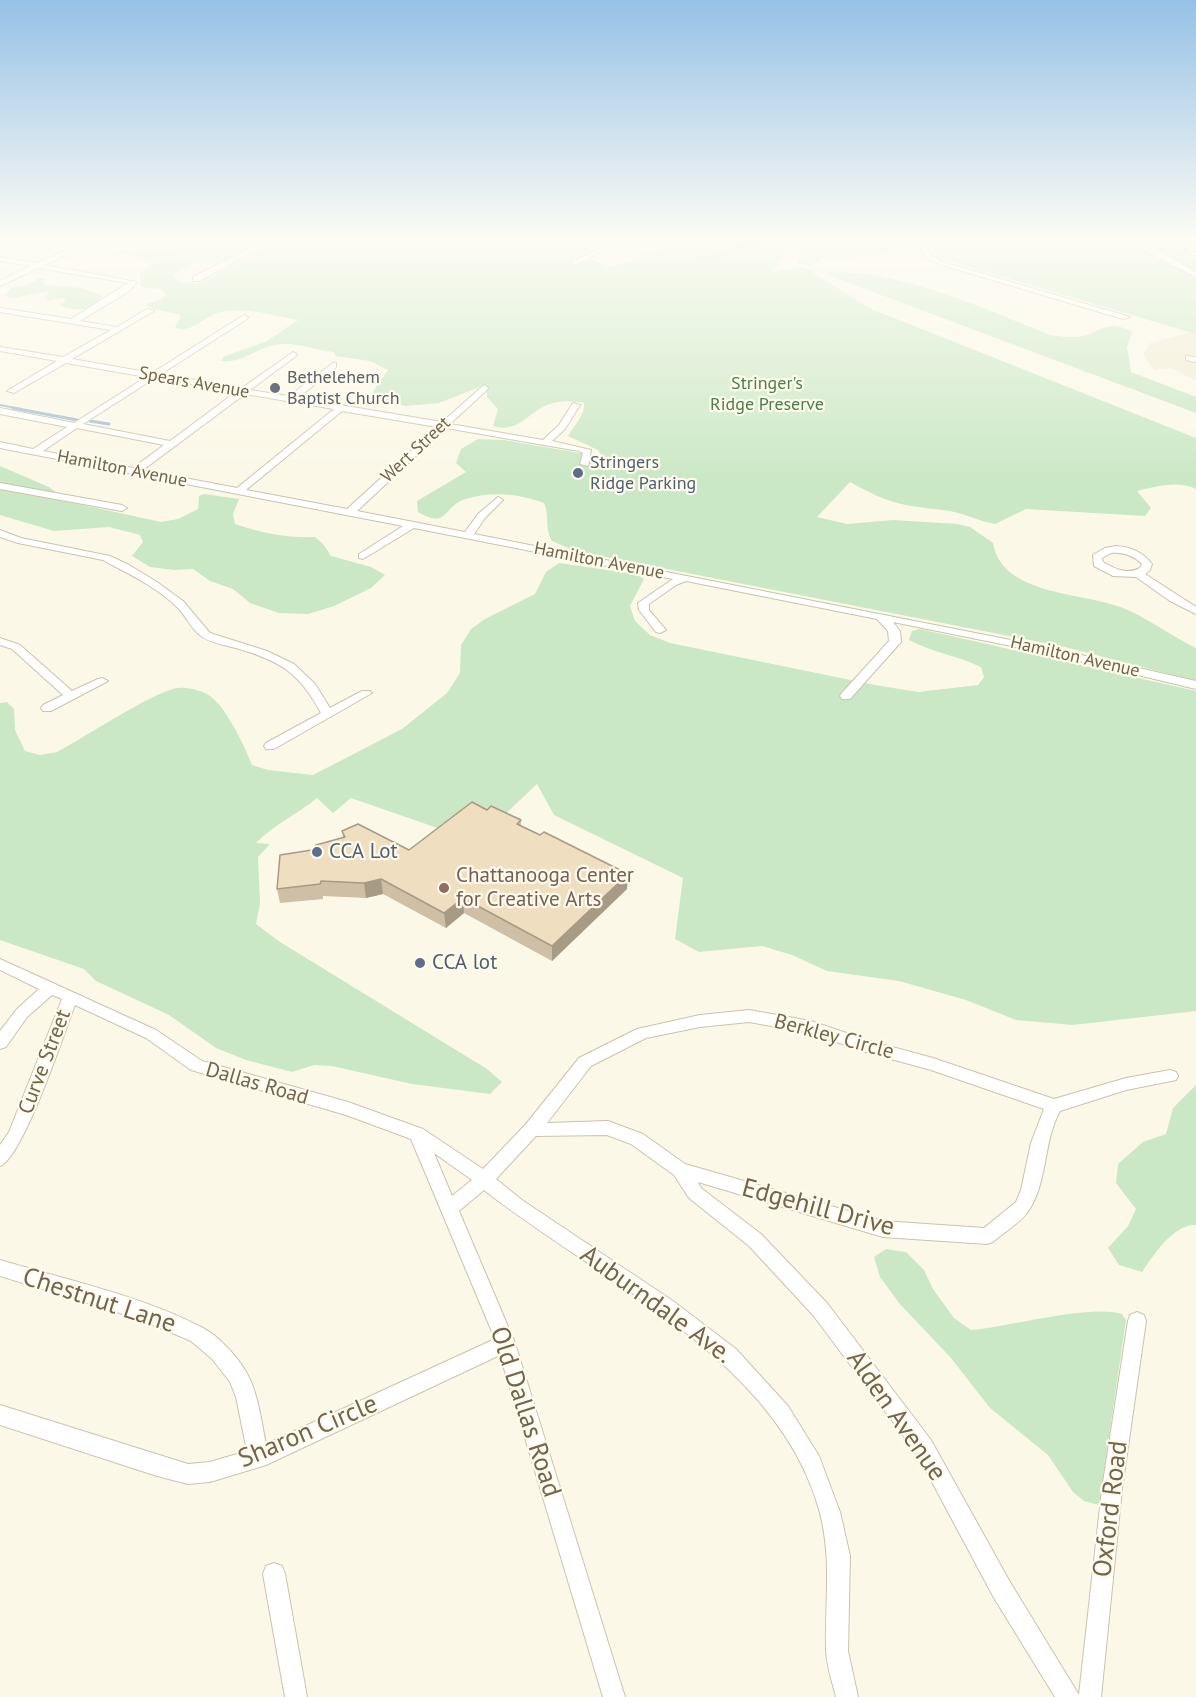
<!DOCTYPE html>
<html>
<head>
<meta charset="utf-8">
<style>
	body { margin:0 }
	canvas { display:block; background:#fbf8e7 }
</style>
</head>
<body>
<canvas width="1196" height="1697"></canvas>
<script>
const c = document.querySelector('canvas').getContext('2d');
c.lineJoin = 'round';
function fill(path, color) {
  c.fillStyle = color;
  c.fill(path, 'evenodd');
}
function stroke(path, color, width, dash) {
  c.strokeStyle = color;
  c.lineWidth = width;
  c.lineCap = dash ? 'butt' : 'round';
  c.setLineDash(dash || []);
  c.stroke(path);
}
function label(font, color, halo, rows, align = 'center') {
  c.font = font + ' "PT Sans",sans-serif';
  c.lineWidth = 4.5;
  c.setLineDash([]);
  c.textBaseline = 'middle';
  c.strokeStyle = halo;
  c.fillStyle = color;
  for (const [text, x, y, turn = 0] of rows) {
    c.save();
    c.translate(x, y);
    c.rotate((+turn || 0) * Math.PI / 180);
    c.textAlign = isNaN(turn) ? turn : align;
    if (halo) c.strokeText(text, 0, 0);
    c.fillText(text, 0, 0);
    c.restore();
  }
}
const residential = new Path2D(`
	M 1193,332 L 1196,334 L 1196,381 L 1171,368 L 1154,370 L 1143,354 L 1150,343 Z`);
const green = new Path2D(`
	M 0,239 L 83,239 L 47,251 L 0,246 Z
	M 184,239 L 230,239 L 250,247 L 217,264 L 196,263 L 173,274 L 179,282 L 198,284 L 265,248 L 249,239 L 613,239 L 579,255 L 611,267 L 647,254 L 666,250 L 658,244 L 662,239 L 691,239 L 696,244 L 731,246 L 743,239 L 794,239 L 772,272 L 804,267 L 869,308 L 1196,438 L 1196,489 C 1178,480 1155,487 1137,491 L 1151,508 L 1145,516 L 1026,509 L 995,524 C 977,521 960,511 942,510 C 898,505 888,503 850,482 L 817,517 L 847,524 L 893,520 L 957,524 L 970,527 L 993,543 C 1002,596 1083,592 1123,608 C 1148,618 1171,636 1196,648 L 1196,681 L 1065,647 L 575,551 L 552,541 C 544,528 550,516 544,503 C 518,494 493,491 466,499 C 442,506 449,530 418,512 L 417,501 L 466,472 L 456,463 L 461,449 L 478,439 L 504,440 L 603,457 L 598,450 L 568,436 C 574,425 585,416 584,403 C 573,401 561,400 550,404 C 530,410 517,435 493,426 L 498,409 L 487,397 L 487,388 L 482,386 L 439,403 L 405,406 L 370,396 L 388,370 L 370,361 L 336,356 L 334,352 C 314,350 294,341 274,345 C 256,349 240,364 221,361 L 223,357 L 267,341 L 298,320 C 272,315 243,306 217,313 C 204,317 187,336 175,327 L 181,317 L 179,314 L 153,309 L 145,304 L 162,299 L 166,294 L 160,289 L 141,287 L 140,273 L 154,262 L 129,254 L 108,255 C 139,243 164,262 188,242 Z
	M 809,239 L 882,239 L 890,245 L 891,250 L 875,256 L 822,257 C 814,266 809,267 797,263 L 803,248 Z
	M 925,239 L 1077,239 L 1123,248 L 1154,243 L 1196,254 L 1196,334 L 942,259 Z
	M 828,272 C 901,270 983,308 1050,335 C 1059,336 1068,338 1078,337 C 1100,334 1107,317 1132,332 L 1127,347 L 1131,372 L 1196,397 L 1196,413 L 828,275 Z
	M 40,278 L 45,279 L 43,282 L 45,285 L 82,288 L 102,295 C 93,311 80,311 62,307 L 60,305 L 66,301 L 63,298 L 47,301 L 44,298 L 49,293 L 48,291 L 14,298 L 4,296 L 11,288 L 25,286 Z
	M 0,466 L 49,487 L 69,502 L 161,522 L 178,519 L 198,509 L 199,496 L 204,494 L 239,499 L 233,514 L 235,524 C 262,533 286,538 315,537 L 324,545 L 331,556 L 371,567 L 385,575 L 371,588 L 334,606 L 308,614 L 279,613 L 250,603 L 233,589 L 210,581 L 193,569 L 174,570 L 150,567 L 132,556 L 143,542 L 140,535 L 109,527 L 54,531 L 0,515 Z
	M 559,563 L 635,574 L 644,579 L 630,606 L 635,621 L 650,635 L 670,643 L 875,685 L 918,692 L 978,685 L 984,677 L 981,667 C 958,656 932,652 909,640 L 912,631 L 920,629 L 1196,691 L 1196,1011 L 1073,1025 L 1016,1020 L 966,1000 L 899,981 L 827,971 L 792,955 L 762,946 L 699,952 L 675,939 L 683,878 L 554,815 L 537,784 L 500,819 L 449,832 L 351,798 L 333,813 L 317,798 C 298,814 273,825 256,843 L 270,844 L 258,857 L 260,903 L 256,924 L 280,942 L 487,1069 L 502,1082 L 490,1094 L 412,1084 L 332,1066 L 314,1065 L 292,1072 L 246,1060 L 216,1048 L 169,1015 L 96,981 L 84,969 L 0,940 L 0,703 L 7,702 L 14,709 L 15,730 L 25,751 L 40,755 L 57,752 C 82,739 156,690 178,688 C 187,687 198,690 205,693 C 224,701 245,747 252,765 L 268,770 L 313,775 L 402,729 L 447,693 L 460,673 L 461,645 L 471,629 L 485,619 L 535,594 L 546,572 Z
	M 1196,1085 L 1196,1225 C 1173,1224 1153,1256 1142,1272 L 1119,1265 L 1108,1248 L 1128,1226 L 1136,1209 L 1116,1183 L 1118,1164 L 1143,1142 L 1166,1134 L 1173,1108 Z
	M 886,1249 L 906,1252 L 924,1270 L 933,1289 L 954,1318 L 971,1330 C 1009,1327 1089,1304 1122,1314 L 1126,1320 L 1099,1505 L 1084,1501 L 1073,1492 L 1048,1455 L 990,1408 L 951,1358 L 899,1303 L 880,1277 L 874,1257 Z`);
const streamFar1 = new Path2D(`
	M 702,259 L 730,253 L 755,239
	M 0,405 L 21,409`);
const stream = new Path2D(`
	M 13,408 L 77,420
	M 90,421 L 109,424`);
const minor = new Path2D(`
	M 90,239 L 100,239 L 45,265 L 137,282 L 129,291 L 80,321 L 117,327 L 147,309 L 154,311 L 72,359 L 152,373 L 244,315 L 248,317 L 247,319 L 161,374 L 242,388 L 293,352 L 297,354 L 296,356 L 250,390 L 289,396 L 333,363 L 336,363 L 336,367 L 298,398 L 442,422 L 484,385 L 488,388 L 487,390 L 450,424 L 543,440 L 559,425 L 573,403 L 580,405 L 565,429 L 552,441 L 591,450 L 588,466 L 580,464 L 583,453 L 579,451 L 446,428 L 357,511 L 465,532 L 478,514 L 498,497 L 503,500 L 485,518 L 474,534 L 1046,647 L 1196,681 L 1196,689 L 1046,653 L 893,622 L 900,631 L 901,642 L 850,699 L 842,699 L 840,696 L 842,693 L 889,641 L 888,631 L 877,619 L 686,581 L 676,585 L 649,604 L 649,610 L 666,630 L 660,633 L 656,632 L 639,610 L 638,603 L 673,579 L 414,528 L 363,559 L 359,558 L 359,554 L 403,526 L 0,448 L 0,442 L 33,449 L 67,427 L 0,414 L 0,408 L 74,423 L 146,377 L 66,363 L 14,393 L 7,391 L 57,361 L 0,351 L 0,347 L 63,357 L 111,330 L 0,312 L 0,308 L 71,319 L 128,283 L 38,268 L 0,286 L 0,281 L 30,266 L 0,261 L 0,257 L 37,263 ZM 155,378 L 236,392 L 170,441 L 83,424 ZM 245,394 L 334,409 L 237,488 L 143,470 ZM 342,411 L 437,427 L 347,509 L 246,490 ZM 77,428 L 164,445 L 133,468 L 43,451 Z
	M 159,239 L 172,239 L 172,240 L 169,242 Z
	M 238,239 L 248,239 L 255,243 L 258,249 L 199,281 L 193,281 L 193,277 L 251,248 L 250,245 Z
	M 617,239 L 626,239 L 577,264 L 571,263 Z
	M 915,239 L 922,239 L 932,256 L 943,262 L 1130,317 L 1123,319 L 939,264 L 927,258 Z
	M 1121,239 C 1147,239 1173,260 1196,272 L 1196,277 Z
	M 1186,356 L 1196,357 L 1196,362 L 1186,360 Z
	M 0,483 L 122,505 L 127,508 L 122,511 L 0,489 Z
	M 0,530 L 21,538 L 110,556 L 129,565 L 157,582 L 183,601 L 210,633 L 267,651 L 294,664 L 315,684 L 330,708 L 362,691 L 370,691 L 372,693 L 274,749 L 266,749 L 264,746 L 266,743 L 321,713 C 299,672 280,661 236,648 C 225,645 210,643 201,636 C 191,629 186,616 178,608 C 159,589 135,577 112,565 L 103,560 L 18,543 L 0,537 Z
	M 1116,546 C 1131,547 1143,552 1152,564 L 1150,570 L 1145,574 L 1196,607 L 1196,614 L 1170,601 L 1136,577 L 1113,576 L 1094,566 L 1093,555 L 1105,548 ZM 1111,553 C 1123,552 1133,555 1142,564 L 1140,568 C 1127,575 1115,569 1103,562 L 1102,558 Z
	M 0,638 L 20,645 L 72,691 L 98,679 L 102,678 L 108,681 L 51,711 L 43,711 L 41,708 L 43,705 L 63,695 L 12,649 L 0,645 Z
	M 0,959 L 156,1030 L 202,1061 L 348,1102 L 423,1129 L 483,1169 L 526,1124 L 579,1058 L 637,1029 L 700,1015 L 749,1010 L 811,1021 L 870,1041 L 933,1058 L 1054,1099 L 1126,1078 L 1170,1070 L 1176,1072 L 1178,1076 L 1176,1080 L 1126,1090 L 1060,1111 C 1043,1142 1048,1181 1029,1210 C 1022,1222 1004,1232 993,1242 L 987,1244 L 883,1237 L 698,1182 L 701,1188 L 761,1234 L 827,1303 L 931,1440 L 1010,1582 L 1079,1695 L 1102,1489 L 1128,1321 L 1130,1315 L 1137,1312 L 1144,1315 L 1146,1321 L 1122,1489 L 1101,1697 L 1055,1697 L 994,1598 L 917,1454 L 813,1315 L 749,1246 L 689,1198 L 674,1175 L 631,1144 L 607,1135 L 536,1136 L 496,1179 L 522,1200 L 673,1301 L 736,1349 L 788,1406 L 819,1456 L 840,1512 L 850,1556 L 848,1651 L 858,1697 L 836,1697 C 832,1681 826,1664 826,1648 C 825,1600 832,1561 820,1513 C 780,1360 599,1281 484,1190 L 459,1211 L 515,1343 L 625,1697 L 603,1697 L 500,1355 L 266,1465 L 210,1482 L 188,1484 L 157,1476 L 0,1425 L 0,1405 L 188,1464 L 210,1462 L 247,1451 L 236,1397 L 230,1382 L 212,1359 L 191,1341 L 139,1319 L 0,1276 L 0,1260 C 64,1279 145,1297 203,1328 C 218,1336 236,1355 245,1370 C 258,1391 261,1420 266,1444 L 495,1339 L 411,1139 L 346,1115 L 191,1070 L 146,1038 L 75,1005 C 64,1033 23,1158 0,1166 L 0,1145 L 9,1132 L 62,999 L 52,995 L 27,1017 L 6,1047 L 0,1049 L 0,1031 L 17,1009 L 39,989 L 0,970 ZM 749,1022 L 810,1033 L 869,1053 L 931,1070 L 1044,1109 L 1031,1143 L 1021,1190 L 1016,1202 L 984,1228 L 883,1221 L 685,1164 L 643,1134 L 608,1121 L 547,1123 L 591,1066 L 646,1038 L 700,1027 ZM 434,1153 L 472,1180 L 452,1196 Z
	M 274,1563 L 282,1566 L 285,1574 L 307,1697 L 285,1697 L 263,1574 L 266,1566 Z`);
const rail = new Path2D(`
	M 1148,239 L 1196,252`);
const wall = new Path2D(`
	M 487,810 L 521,820 L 521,826 L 540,835 L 628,874 L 627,889 L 552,961 L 464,913 L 446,928 L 383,894 L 366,898 L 323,896 L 323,899 L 280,903 L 277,889 L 312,850 L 343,838 L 342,831 L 409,850 Z`);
const shadedWall = new Path2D(`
	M 628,874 L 627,889 L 552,961 L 552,946 Z
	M 381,879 L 383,894 L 366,898 L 364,883 Z
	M 463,898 L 464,913 L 446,928 L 444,913 Z`);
const building = new Path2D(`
	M 472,802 L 487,810 L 491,806 L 521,820 L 517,824 L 540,835 L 544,832 L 628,874 L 552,946 L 463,898 L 444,913 L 381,879 L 364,883 L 321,881 L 320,884 L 277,889 L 280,855 L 312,850 L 316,845 L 345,837 L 342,831 L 358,824 L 409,850 Z`);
const markers = [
	[275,388,6,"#6b7280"],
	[578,473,6,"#5c6f8a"],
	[317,852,6,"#5c6f8a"],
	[444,888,6,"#8d6e63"],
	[420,963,6,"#5c6f8a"]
];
const farWorshipnames = [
	["Bethelehem",287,378],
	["Baptist Church",287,399]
];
const farStreetnames = [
	["Spears Avenue",194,383,10],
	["Wert Street",416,450,-43],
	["Hamilton Avenue",122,469,11],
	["Hamilton Avenue",599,561,11],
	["Hamilton Avenue",1075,657,13]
];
const farParknames = [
	["Stringer's",767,384],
	["Ridge Preserve",767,405]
];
const farServicenames = [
	["Stringers",590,463],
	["Ridge Parking",590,484]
];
const serviceNames = [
	["CCA Lot",329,852],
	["CCA lot",432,963]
];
const educationNames = [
	["Chattanooga Center",456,876],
	["for Creative Arts",456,900]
];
const streetNames = [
	["Berkley Circle",834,1037,15],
	["Curve Street",45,1062,-69],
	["Dallas Road",257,1084,16]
];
const nearStreetnames = [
	["Edgehill Drive",818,1208,15],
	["Chestnut Lane",99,1301,18],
	["Auburndale Ave.",656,1305,36],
	["Old Dallas Road",525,1412,72],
	["Alden Avenue",896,1416,55],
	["Sharon Circle",308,1432,-23],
	["Oxford Road",1111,1509,-83]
];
fill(residential, '#f2ecd5');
fill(green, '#cbe8c6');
stroke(streamFar1, '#a3c1d5', 2);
stroke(stream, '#a3c1d5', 3);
stroke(minor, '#ccc3ad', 2);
fill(minor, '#fff');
stroke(rail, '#bea5c4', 2, [5, 4]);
fill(wall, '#cebfa5');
fill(shadedWall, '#a79b86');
fill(building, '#efdec0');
stroke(building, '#a79b86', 1.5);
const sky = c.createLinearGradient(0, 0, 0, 477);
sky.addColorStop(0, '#96c1e6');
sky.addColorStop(0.5, '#fdfcf4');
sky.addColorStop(1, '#fdfcf400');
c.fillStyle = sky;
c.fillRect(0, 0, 1196, 477);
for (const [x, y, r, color] of markers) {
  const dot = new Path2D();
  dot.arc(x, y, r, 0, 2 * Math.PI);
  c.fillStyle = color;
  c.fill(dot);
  stroke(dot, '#fefbed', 2);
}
label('18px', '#5b616d', '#fefbed', farWorshipnames, 'left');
label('18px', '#73644c', '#fefbed', farStreetnames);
label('18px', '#4b7e48', '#fefbed', farParknames);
label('18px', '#4e5e75', '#fefbed', farServicenames, 'left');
label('21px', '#4e5e75', '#fefbed', serviceNames, 'left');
label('21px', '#785e54', '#fefbed', educationNames, 'left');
label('21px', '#73644c', '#fefbed', streetNames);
label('26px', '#73644c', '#fefbed', nearStreetnames);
</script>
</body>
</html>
